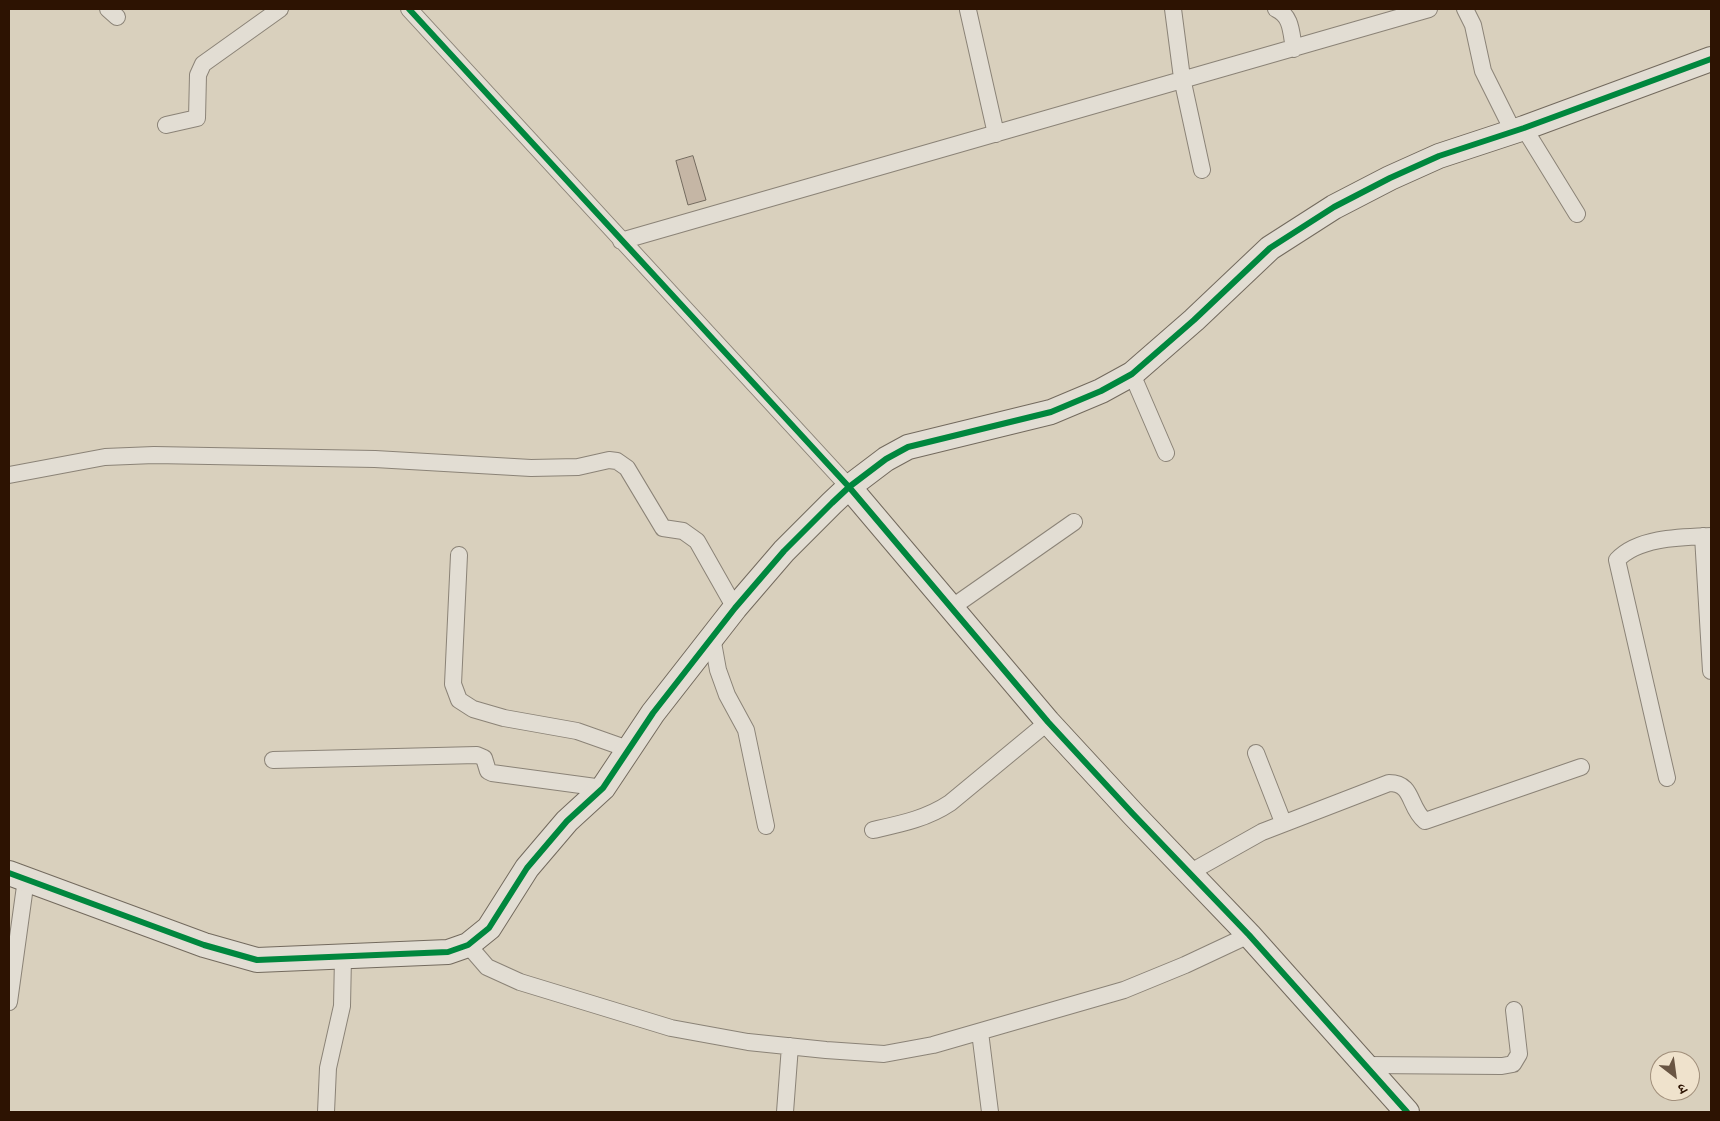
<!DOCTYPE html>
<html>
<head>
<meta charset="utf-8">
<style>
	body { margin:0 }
	#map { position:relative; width:1720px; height:1121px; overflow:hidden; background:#d9d0bd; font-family:"IM FELL English","Noto Serif Devanagari",serif }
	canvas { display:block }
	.frame { position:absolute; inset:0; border:10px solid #2d1302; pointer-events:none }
	.north { position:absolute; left:1650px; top:1051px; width:50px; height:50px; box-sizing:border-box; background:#efe2cc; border:1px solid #a18f7b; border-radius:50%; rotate:150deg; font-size:14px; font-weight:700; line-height:20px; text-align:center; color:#2d1302 }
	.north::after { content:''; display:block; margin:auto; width:18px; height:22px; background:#695543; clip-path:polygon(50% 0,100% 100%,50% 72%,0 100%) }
</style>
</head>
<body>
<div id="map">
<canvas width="1720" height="1121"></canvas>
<div class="frame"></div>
<div class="north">उ</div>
</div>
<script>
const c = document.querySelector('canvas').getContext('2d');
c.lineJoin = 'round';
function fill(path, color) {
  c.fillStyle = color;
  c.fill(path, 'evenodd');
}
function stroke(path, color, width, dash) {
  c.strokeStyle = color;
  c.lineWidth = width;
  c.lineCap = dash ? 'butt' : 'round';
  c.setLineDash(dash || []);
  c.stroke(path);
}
const building = new Path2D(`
	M 693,156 L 706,200 L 688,205 L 676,161 Z`);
const street = new Path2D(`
	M 108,9 L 117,17
	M 409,9 L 849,487
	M 1173,9 L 1182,78 L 1202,170
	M 1276,9 C 1292,16 1291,33 1294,49
	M 1465,9 L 1473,25 L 1483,71 L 1513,131
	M 968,10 L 996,134
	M 166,125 L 197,118 L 198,75 L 203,64 L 280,9
	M 1524,128 L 1577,214
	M 621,241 L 1429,9
	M 1132,374 L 1166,453
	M 9,475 L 105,457 L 154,455 L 375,459 L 531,468 L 578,467 L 609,460 L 617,461 L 627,468 L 663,528 L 683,531 L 697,541 L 735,608
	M 1703,536 L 1711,671
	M 459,555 L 453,684 L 459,700 L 473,709 L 504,718 L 577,731 L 628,749
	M 951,608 L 1074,522
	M 712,637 L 718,670 L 727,695 L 746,730 L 766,826
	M 1256,753 L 1283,822
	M 273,760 L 477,755 L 484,758 L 488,771 L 492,773 L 603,788
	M 1667,778 L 1617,560 C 1638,537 1682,537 1711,536
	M 873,830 C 900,824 926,819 950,803 L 1048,722
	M 1189,873 L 1262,832 L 1389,783 C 1414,783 1408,807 1425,821 L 1581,767
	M 468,945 L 487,967 L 520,982 L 671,1028 L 748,1042 L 826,1050 L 884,1054 L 933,1045 L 1124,990 L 1185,965 L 1249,935
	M 9,1002 L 26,879
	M 980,1032 L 990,1112
	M 1366,1065 L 1502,1066 L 1513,1064 L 1519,1054 L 1514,1010
	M 326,1112 L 328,1068 L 342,1006 L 343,957
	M 785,1112 L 790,1046`);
const secondary = new Path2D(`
	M 849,487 L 1048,722 L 1133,814 L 1249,935 L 1407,1112
	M 9,873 L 204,945 L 257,960 L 448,952 L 468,945 L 489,928 L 527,868 L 567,821 L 603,788 L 653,713 L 735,608 L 784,551 L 832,503 L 849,487 L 886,459 L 908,447 L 1051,412 L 1101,391 L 1132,374 L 1194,320 L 1270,248 L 1334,207 L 1390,178 L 1439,156 L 1524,128 L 1711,59`);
const cycleway = new Path2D(`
	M 409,9 L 849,487 L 1048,722 L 1133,814 L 1249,935 L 1407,1112
	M 9,873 L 204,945 L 257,960 L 448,952 L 468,945 L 489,928 L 527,868 L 567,821 L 603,788 L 653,713 L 735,608 L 784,551 L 832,503 L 849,487 L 886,459 L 908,447 L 1051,412 L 1101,391 L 1132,374 L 1194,320 L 1270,248 L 1334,207 L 1390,178 L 1439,156 L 1524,128 L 1711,59`);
fill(building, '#c5b6a5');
stroke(building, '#736a5e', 1);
stroke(street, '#8b8377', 18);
stroke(secondary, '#736a5e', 26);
stroke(street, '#e2ddd3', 16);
stroke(secondary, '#e2ddd3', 24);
stroke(cycleway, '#00873e', 6);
</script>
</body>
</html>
